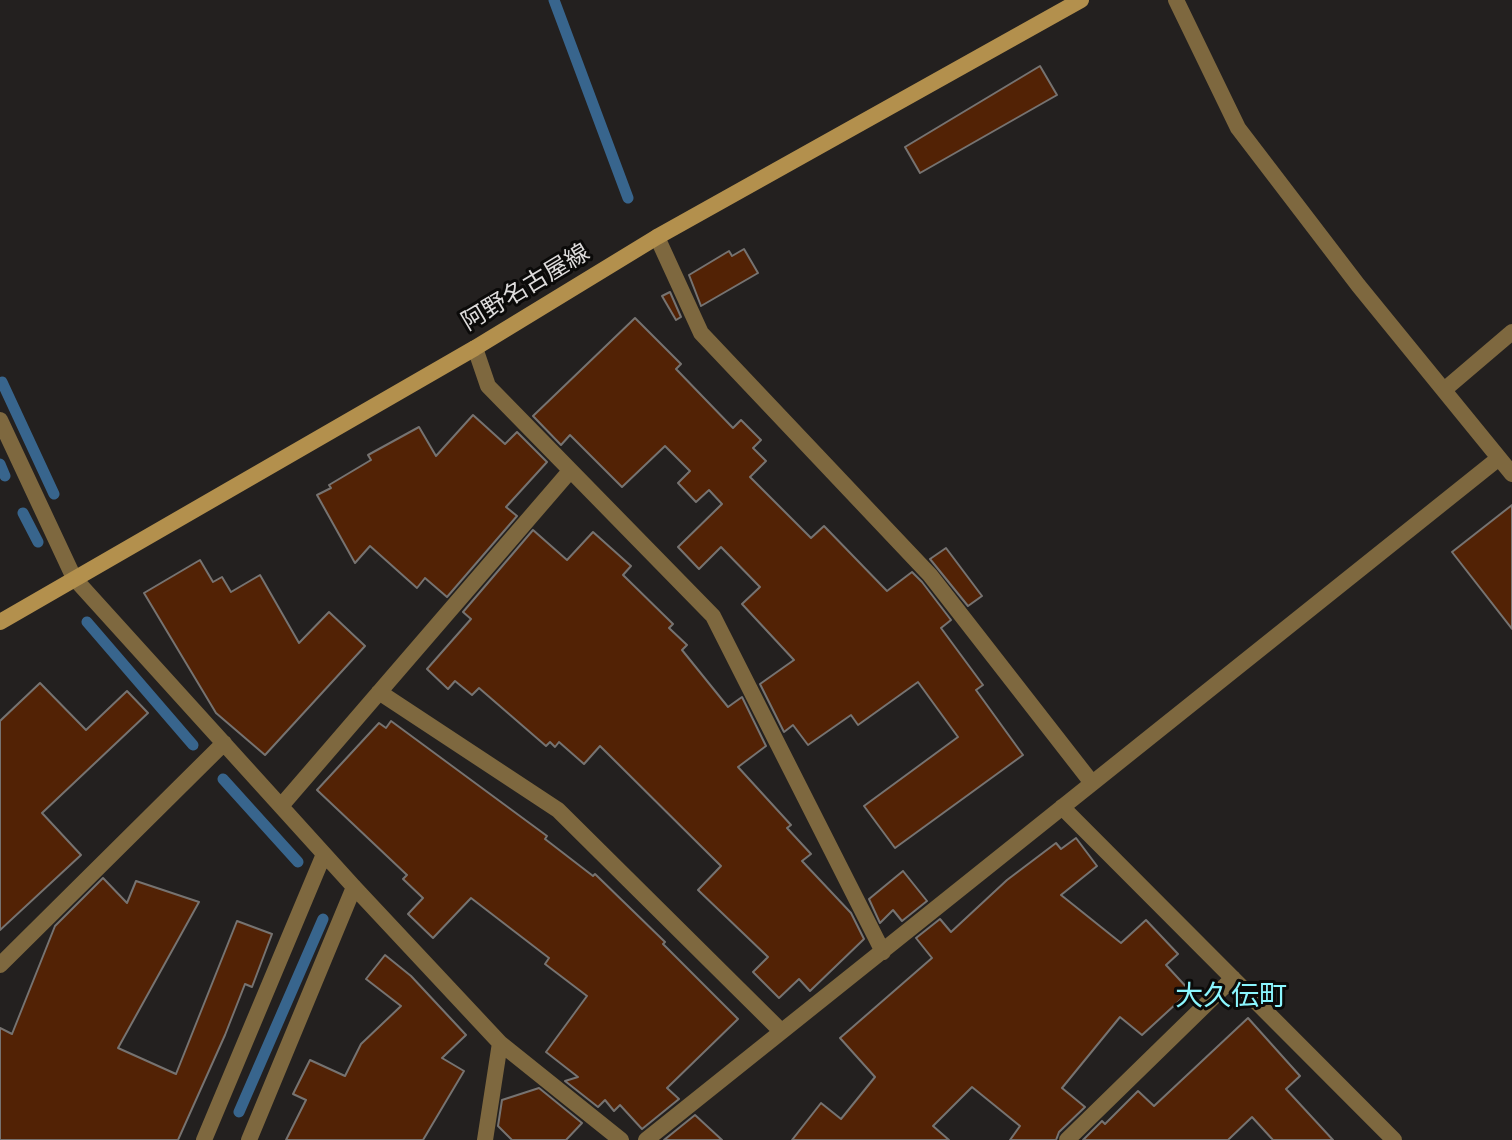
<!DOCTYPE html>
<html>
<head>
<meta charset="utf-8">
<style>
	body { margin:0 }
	canvas { display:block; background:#23201f }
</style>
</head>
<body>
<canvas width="1512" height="1140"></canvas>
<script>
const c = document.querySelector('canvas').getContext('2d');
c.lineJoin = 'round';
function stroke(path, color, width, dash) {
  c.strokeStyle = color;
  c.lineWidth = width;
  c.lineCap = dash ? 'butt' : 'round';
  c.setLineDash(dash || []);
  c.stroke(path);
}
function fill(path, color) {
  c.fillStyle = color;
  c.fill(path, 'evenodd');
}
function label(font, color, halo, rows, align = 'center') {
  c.font = font + ' Bitter,"Noto Sans JP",serif';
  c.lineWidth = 6;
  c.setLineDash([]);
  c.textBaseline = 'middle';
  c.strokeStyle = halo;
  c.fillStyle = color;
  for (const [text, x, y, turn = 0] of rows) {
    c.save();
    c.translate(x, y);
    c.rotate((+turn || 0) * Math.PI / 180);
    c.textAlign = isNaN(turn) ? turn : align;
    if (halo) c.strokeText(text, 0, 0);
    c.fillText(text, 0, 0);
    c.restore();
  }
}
const stream = new Path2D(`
	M 554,0 L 628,198
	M 2,382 L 54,494
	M 0,464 L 5,476
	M 23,513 L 38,542
	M 87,622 L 193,745
	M 223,779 L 298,862
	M 239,1112 L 323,919`);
const building = new Path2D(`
	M 1040,66 L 1057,95 L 920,173 L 905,147 Z
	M 744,249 L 758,273 L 701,306 L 689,275 L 729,251 L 732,256 Z
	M 670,292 L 681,317 L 676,320 L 662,296 Z
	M 635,318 L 681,364 L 676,369 L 733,428 L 741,420 L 761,440 L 753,448 L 766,461 L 750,477 L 811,538 L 824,526 L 887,591 L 912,572 L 922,582 L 951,620 L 941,628 L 983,685 L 976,690 L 1023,755 L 895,848 L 864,806 L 958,737 L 918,682 L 858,725 L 851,715 L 808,745 L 793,725 L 784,732 L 760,684 L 794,660 L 742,604 L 760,587 L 721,547 L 699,569 L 678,547 L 722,504 L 709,490 L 696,502 L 678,483 L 690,471 L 665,446 L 622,487 L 570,435 L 561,445 L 533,416 Z
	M 473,415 L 505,444 L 517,432 L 547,462 L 506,507 L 517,516 L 447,597 L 425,578 L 417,588 L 370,546 L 355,563 L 317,495 L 331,488 L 329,485 L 371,460 L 368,455 L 419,427 L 436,456 Z
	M 1512,505 L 1512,629 L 1452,552 Z
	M 533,530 L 567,560 L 593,532 L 631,566 L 623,575 L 673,624 L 669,628 L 687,645 L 682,650 L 728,707 L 742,697 L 766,746 L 738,767 L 791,825 L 787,828 L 811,854 L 802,861 L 851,913 L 864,939 L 810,991 L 799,979 L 779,998 L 753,972 L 768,957 L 698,890 L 721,866 L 600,746 L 584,764 L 559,742 L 555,747 L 550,742 L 546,746 L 479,688 L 472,695 L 455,681 L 448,689 L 427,669 L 471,619 L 463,612 Z
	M 946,548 L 982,596 L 968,606 L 930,559 Z
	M 200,560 L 213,582 L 222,577 L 231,592 L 260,575 L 299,643 L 329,612 L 365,646 L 265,755 L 216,713 L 144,593 Z
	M 40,683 L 86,730 L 127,691 L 148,713 L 42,813 L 81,855 L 0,930 L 0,721 Z
	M 391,721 L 547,836 L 545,839 L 593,876 L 595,874 L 665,942 L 663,944 L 738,1019 L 667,1088 L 679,1099 L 642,1129 L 620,1105 L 614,1111 L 605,1100 L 598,1107 L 565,1081 L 578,1077 L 546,1052 L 587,996 L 545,964 L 549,958 L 471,898 L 433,938 L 408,914 L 423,898 L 403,879 L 407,875 L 317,790 L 379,723 L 386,728 Z
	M 1076,838 L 1097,866 L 1061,895 L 1121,943 L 1146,920 L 1178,954 L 1166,965 L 1190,991 L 1142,1035 L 1120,1017 L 1062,1088 L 1085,1107 L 1059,1132 L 1056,1140 L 1010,1140 L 1020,1126 L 972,1087 L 933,1126 L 949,1140 L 792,1140 L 821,1103 L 841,1119 L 875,1077 L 840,1038 L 932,958 L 916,938 L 940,919 L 951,932 L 1007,880 L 1056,843 L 1061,849 Z
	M 903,871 L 927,901 L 902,921 L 893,910 L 880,923 L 869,899 Z
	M 103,878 L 127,903 L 136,881 L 199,902 L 118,1048 L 176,1074 L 237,921 L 272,934 L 252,987 L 245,984 L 225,1035 L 178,1140 L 0,1140 L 0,1028 L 12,1034 L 55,926 Z
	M 385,955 L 411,976 L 466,1035 L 442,1058 L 464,1071 L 423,1140 L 286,1140 L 306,1100 L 293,1094 L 310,1060 L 345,1076 L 361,1044 L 401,1006 L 366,979 Z
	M 1248,1018 L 1300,1076 L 1286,1089 L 1333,1140 L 1273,1140 L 1252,1117 L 1228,1140 L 1083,1140 L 1102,1121 L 1105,1124 L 1138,1091 L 1154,1106 Z
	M 539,1088 L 582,1123 L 566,1140 L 512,1140 L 498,1126 L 502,1100 Z
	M 695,1115 L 722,1140 L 664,1140 Z`);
const street = new Path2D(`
	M 1176,0 L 1238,128 L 1358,285 L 1512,474
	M 657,237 L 701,333 L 930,575 L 1092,783
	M 475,348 L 488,386 L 713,616 L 883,952
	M 1444,390 L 1512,332
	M 0,420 L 74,578 L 354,887 L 500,1043 L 621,1140
	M 379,692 L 558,810 L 781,1031
	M 281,806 L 570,471
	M 1062,807 L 1394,1140
	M 0,965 L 224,743
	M 204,1140 L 324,854
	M 249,1140 L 354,887
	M 485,1140 L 500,1043
	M 646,1140 L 1499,458
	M 1067,1140 L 1233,978`);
const secondary = new Path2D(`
	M 0,622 L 475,348 L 657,237 L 1081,0`);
const streetNames = [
	["阿野名古屋線",526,288,-31]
];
const quarterNames = [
	["大久伝町",1231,997]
];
stroke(stream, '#38658d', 11);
fill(building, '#522205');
stroke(building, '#767371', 2);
stroke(street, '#7e683f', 16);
stroke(secondary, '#b3904d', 16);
label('24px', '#dddbdb', '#0b0a09', streetNames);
label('28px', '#8bf6fe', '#0b0a09', quarterNames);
</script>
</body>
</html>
